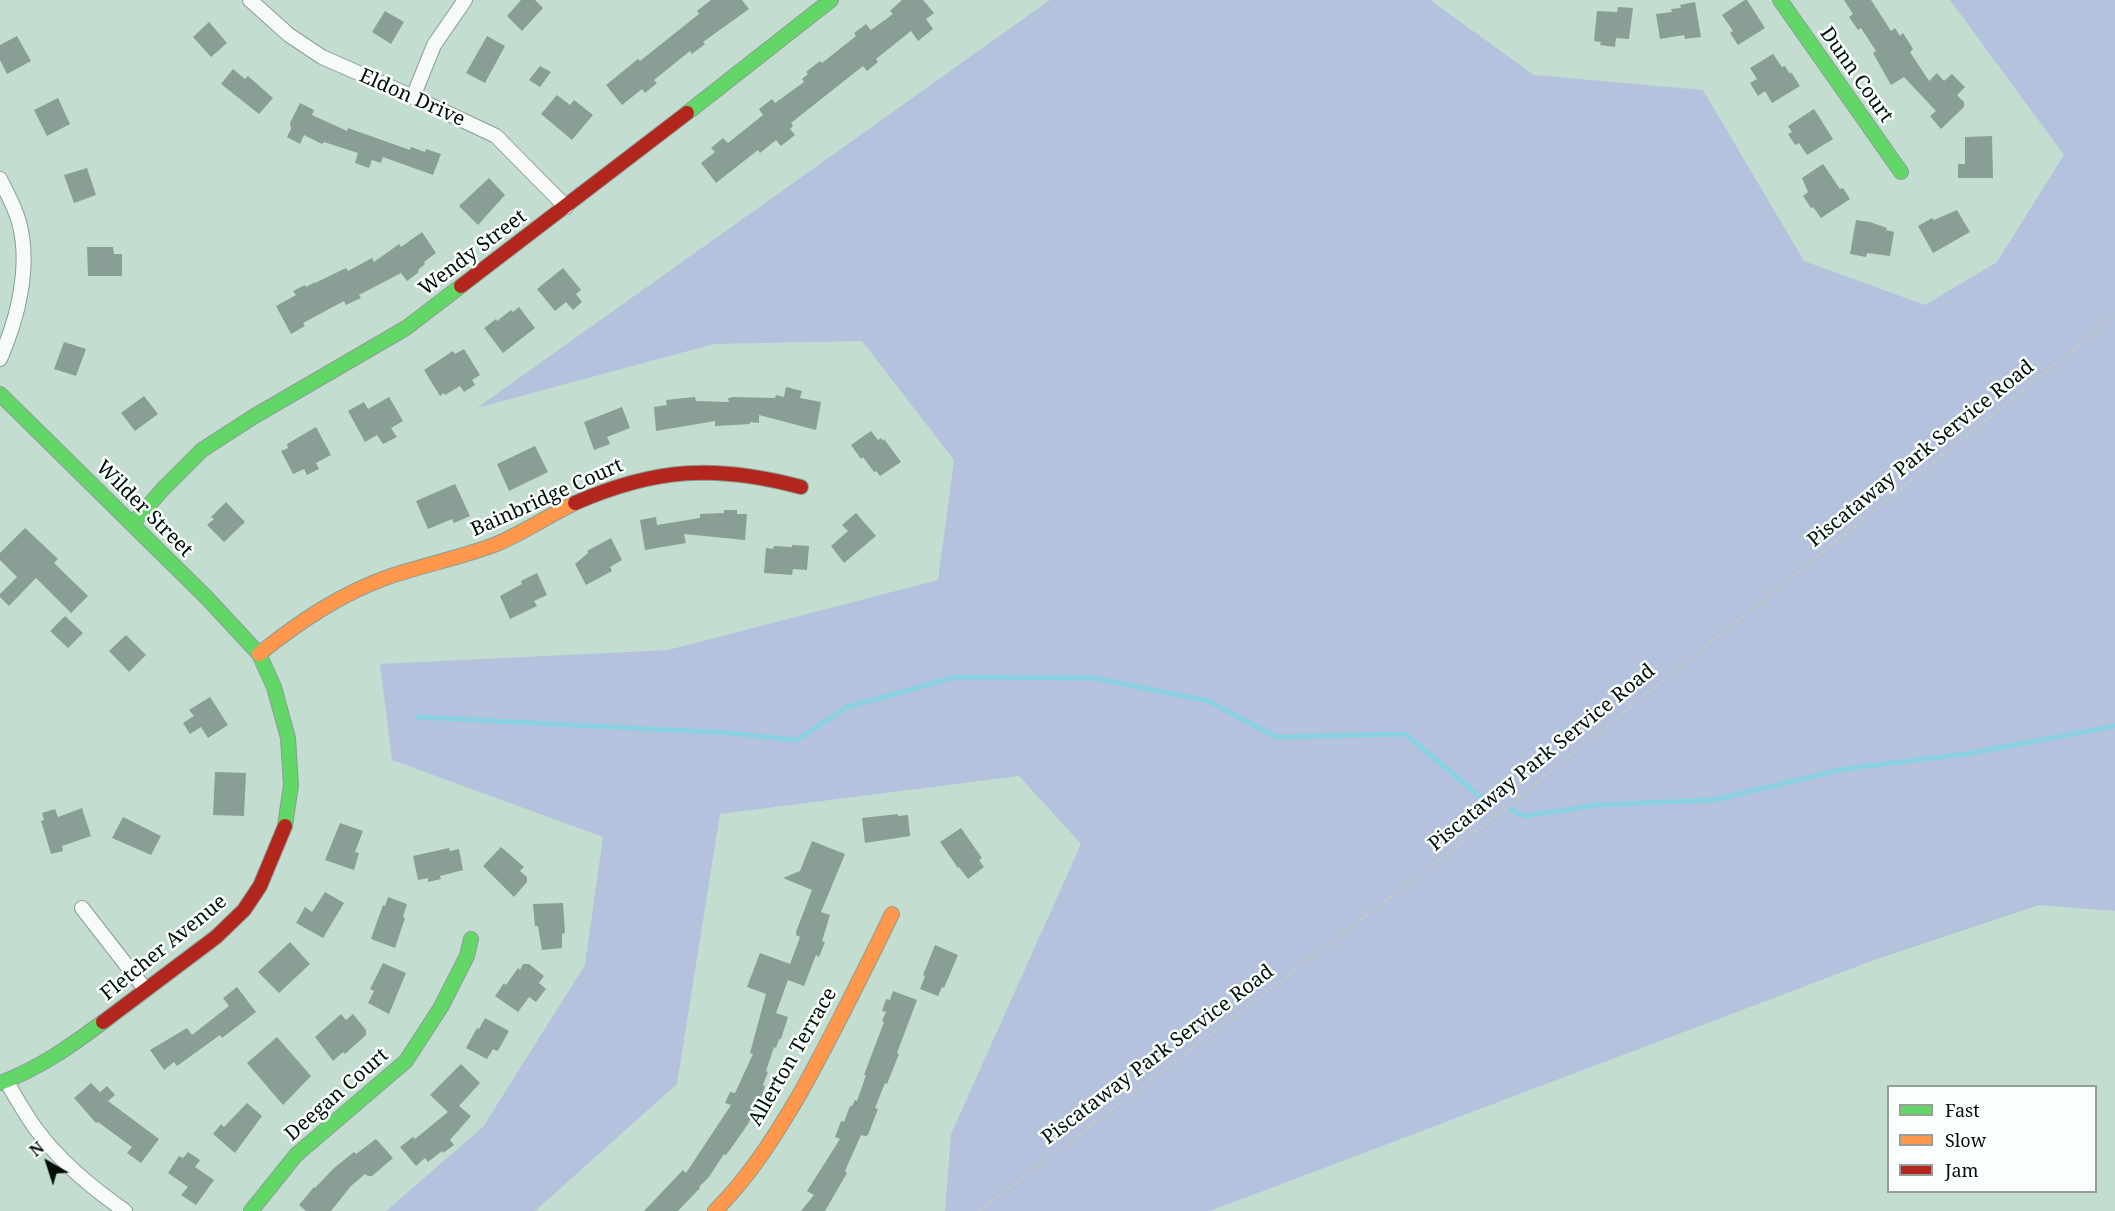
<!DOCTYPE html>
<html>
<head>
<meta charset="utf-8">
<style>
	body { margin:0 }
	#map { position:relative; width:2115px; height:1211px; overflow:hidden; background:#c3ded0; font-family:"Noto Serif",serif }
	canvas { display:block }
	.legend { position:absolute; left:1887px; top:1085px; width:210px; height:108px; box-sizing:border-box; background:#fafefc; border:2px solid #969e9a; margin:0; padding:8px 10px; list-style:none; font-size:18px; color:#010f07 }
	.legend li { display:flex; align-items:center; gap:12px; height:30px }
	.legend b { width:30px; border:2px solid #969e9a }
	.north { position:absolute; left:18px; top:1133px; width:60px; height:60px; -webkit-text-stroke:4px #fafefc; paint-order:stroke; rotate:321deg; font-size:16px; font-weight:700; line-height:24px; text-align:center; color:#010f07 }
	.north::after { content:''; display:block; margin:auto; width:21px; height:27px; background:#010f07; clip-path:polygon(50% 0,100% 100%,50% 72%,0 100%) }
</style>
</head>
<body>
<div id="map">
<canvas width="2115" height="1211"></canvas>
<ul class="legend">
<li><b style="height:8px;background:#63d668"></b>Fast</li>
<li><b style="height:8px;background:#ff974d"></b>Slow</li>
<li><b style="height:8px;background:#b3261e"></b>Jam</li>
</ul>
<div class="north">N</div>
</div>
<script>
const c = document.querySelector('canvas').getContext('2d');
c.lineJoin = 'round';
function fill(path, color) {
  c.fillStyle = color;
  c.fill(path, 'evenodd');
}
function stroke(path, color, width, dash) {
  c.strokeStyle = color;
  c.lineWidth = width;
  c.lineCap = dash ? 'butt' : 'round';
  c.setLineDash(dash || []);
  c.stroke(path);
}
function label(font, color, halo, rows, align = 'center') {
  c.font = font + ' "Noto Serif",serif';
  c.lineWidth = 5;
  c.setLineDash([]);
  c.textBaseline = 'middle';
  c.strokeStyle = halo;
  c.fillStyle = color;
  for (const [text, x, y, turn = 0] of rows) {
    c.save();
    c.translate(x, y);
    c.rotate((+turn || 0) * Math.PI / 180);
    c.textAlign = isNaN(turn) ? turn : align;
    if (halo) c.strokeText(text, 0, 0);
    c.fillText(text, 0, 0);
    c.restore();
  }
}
const green = new Path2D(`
	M 1050,0 L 1430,0 L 1534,75 L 1703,90 L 1804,261 L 1925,305 L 1997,262 L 2064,155 L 1950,0 L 2115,0 L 2115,911 L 2039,905 L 1877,959 L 1210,1211 L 945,1211 L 951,1134 L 1081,844 L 1019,776 L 720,814 L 677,1084 L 535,1211 L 386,1211 L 483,1127 L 585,965 L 603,837 L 392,760 L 380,664 L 668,650 L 938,580 L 954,460 L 862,341 L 714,344 L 477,408 Z`);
const stream = new Path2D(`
	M 418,717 L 729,733 L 797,740 L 847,707 L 956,677 L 1094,678 L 1208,701 L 1276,737 L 1405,734 L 1483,799
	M 1511,810 L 1525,816 L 1597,805 L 1714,800 L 1844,769 L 1972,753 L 2115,726`);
const building = new Path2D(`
	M 521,0 L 535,0 L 543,8 L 522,31 L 507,16 Z
	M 711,0 L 742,0 L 749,9 L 703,42 L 705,44 L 692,54 L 690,51 L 654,80 L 657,83 L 645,93 L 642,89 L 622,105 L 606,85 L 638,59 L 640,61 L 699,14 L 697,11 Z
	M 902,0 L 923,0 L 934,13 L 926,19 L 933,29 L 918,41 L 911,31 L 876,59 L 878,62 L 867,71 L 863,66 L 791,123 L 793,126 L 790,129 L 795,135 L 781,146 L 776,140 L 760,153 L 758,150 L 716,183 L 701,163 L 715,152 L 711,148 L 723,138 L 728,143 L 763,115 L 759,109 L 772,99 L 775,103 L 804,82 L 802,79 L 808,74 L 806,72 L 820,61 L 822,63 L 856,36 L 854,33 L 866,24 L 871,30 L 893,14 L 890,11 Z
	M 1745,0 L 1747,0 L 1765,28 L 1738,45 L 1730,33 L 1733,31 L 1722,15 Z
	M 1844,0 L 1871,0 L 1891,31 L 1895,28 L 1900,36 L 1903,33 L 1913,49 L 1910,52 L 1929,81 L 1937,73 L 1944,81 L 1952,74 L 1965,87 L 1957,95 L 1964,102 L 1964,107 L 1941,129 L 1930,116 L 1936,111 L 1904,77 L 1891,85 L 1873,53 L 1876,51 L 1861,28 L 1858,30 L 1849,17 L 1853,14 Z
	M 1695,2 L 1701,37 L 1685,39 L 1684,35 L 1660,39 L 1656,14 L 1672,12 L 1671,9 L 1681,8 L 1680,5 Z
	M 1618,7 L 1633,8 L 1629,39 L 1616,38 L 1615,47 L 1600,45 L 1601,42 L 1594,41 L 1597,11 L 1617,12 Z
	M 385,11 L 404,22 L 391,44 L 372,32 Z
	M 209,22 L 227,43 L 211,57 L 193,37 Z
	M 17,36 L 31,61 L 7,74 L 0,60 L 0,45 Z
	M 487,36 L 505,46 L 485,83 L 466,73 Z
	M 1773,54 L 1782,67 L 1785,66 L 1790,74 L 1791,72 L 1800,86 L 1772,103 L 1765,91 L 1758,96 L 1750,83 L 1757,79 L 1750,68 Z
	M 540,66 L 551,72 L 540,87 L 529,80 Z
	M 233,69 L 245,79 L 248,76 L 273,98 L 259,114 L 221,84 Z
	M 557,95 L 570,105 L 574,100 L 593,115 L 572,140 L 541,114 Z
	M 58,98 L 70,124 L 47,136 L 34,110 Z
	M 300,103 L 314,110 L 312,115 L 347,131 L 348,128 L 410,150 L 411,147 L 425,152 L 426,149 L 441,154 L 433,175 L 383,157 L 381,163 L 372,160 L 369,168 L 355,163 L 358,153 L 324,142 L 322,144 L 304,135 L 300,144 L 287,137 L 291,129 L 290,123 Z
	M 1814,109 L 1833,139 L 1807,155 L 1799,143 L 1795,145 L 1788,134 L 1792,132 L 1788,126 Z
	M 1992,136 L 1993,178 L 1958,178 L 1958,164 L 1965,164 L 1965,137 Z
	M 1823,164 L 1840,189 L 1843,188 L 1850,199 L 1821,218 L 1813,207 L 1811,208 L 1803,196 L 1808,192 L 1802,178 Z
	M 87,168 L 96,195 L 74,203 L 64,175 Z
	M 489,178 L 505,195 L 478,225 L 459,206 Z
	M 1957,210 L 1970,232 L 1933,253 L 1918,226 L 1932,218 L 1934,220 Z
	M 1856,220 L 1870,222 L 1887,228 L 1886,230 L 1894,232 L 1890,256 L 1867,253 L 1866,257 L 1850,254 Z
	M 422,232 L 436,253 L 424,262 L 425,264 L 418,270 L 419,272 L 407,281 L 401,273 L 359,295 L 361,298 L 346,305 L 344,301 L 303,323 L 305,326 L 291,334 L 276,306 L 296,295 L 293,291 L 305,285 L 306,287 L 315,282 L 315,283 L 346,268 L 348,271 L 372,258 L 374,262 L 399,244 L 401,247 Z
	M 87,247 L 113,247 L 114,254 L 122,254 L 122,276 L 88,276 Z
	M 563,268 L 581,290 L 576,294 L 582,302 L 573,310 L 566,302 L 555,311 L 537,289 Z
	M 519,307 L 535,328 L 503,353 L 484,328 L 496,319 L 497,321 L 511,310 L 513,312 Z
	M 64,342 L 86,349 L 76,376 L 54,369 Z
	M 464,349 L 480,375 L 472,380 L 475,385 L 464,392 L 460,386 L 445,395 L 444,393 L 440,396 L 424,370 L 453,351 L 455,354 Z
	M 786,387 L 802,391 L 800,398 L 821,402 L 816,430 L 759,415 L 759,423 L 750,422 L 750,424 L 715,426 L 715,421 L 656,431 L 654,407 L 667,405 L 666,400 L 695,397 L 696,401 L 729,402 L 728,398 L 731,398 L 731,397 L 775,398 L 776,395 L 784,397 Z
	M 144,396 L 158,414 L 135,431 L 121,413 Z
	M 389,397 L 403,421 L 391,428 L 397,437 L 383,444 L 377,435 L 365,442 L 348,411 L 364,402 L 368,409 Z
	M 622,407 L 630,428 L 607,437 L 610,444 L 594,450 L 584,422 Z
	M 316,427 L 331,455 L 316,463 L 319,469 L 307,475 L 304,469 L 293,474 L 281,451 L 288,448 L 287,444 Z
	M 871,431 L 878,440 L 881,438 L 883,441 L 884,439 L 901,462 L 880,476 L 876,471 L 874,472 L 863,457 L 861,459 L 851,445 Z
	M 535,446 L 548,472 L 509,491 L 497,464 Z
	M 455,484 L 470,516 L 454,523 L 452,519 L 428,529 L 416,501 Z
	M 226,502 L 245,522 L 224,542 L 207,525 L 214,519 L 211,517 Z
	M 724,510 L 737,510 L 737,514 L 747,514 L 745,540 L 684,534 L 686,543 L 645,550 L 640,520 L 656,517 L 657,525 L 700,518 L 700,514 L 724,513 Z
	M 856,513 L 876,536 L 844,563 L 831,546 L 848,531 L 842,525 Z
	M 25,528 L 58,559 L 54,563 L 88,596 L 71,613 L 36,578 L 9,606 L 0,597 L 0,594 L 17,577 L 0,560 L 0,553 Z
	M 611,538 L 622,560 L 610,567 L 612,571 L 586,585 L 575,564 L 588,553 L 587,551 Z
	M 792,545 L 809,546 L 807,570 L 793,569 L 792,575 L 764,573 L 766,548 L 773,549 L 774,546 L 792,547 Z
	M 537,573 L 547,595 L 534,601 L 537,606 L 510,619 L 500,596 L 522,584 L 521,581 Z
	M 65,616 L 83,633 L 68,648 L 50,631 Z
	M 126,635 L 146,655 L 129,672 L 109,651 Z
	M 210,697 L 228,725 L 208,738 L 201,727 L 190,734 L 183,723 L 194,716 L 189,710 Z
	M 215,772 L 246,773 L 244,816 L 213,815 Z
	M 82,808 L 91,836 L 62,846 L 63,851 L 51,854 L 41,821 L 44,820 L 42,813 L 55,809 L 58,817 Z
	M 898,814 L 898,816 L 908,815 L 910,836 L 865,843 L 862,818 Z
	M 123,817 L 161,836 L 151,855 L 112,838 Z
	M 340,823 L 363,831 L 355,852 L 359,853 L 354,870 L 325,860 Z
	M 961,828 L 982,858 L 979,860 L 984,867 L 968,879 L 959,867 L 958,868 L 940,842 Z
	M 812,841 L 845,854 L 821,912 L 830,915 L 822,941 L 825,942 L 819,957 L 816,955 L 804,986 L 788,980 L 776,1013 L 788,1017 L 781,1039 L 779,1039 L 776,1048 L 774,1047 L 766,1071 L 768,1072 L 763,1085 L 765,1086 L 762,1095 L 748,1124 L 732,1147 L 726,1155 L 724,1154 L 709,1177 L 699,1187 L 700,1188 L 678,1211 L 644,1211 L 683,1170 L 686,1173 L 731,1105 L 725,1103 L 730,1092 L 735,1093 L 753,1054 L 750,1053 L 766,994 L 747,987 L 760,953 L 790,964 L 800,937 L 796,935 L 796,932 L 812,890 L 783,878 L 800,871 Z
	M 501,847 L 524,867 L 520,871 L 527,877 L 527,882 L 514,897 L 483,866 Z
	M 449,848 L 450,851 L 459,849 L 463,870 L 440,876 L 441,879 L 428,882 L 428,878 L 418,880 L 413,856 Z
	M 325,892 L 344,903 L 323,938 L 296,923 L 305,907 L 312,912 Z
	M 388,897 L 407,904 L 403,917 L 405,918 L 395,948 L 371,939 L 383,905 L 385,906 Z
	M 563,903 L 565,933 L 562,934 L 562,948 L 542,950 L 538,926 L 535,926 L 533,904 Z
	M 290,942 L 310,964 L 279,993 L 258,972 Z
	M 935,945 L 958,955 L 944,988 L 942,987 L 938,996 L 920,989 L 925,976 L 923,975 Z
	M 383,963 L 406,973 L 389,1014 L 368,1003 L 374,991 L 370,989 Z
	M 523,964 L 529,964 L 544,976 L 539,983 L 546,989 L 536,1002 L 529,997 L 518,1012 L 495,996 L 504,983 L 506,985 L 518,968 L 520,970 Z
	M 237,987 L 256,1012 L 222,1038 L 220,1035 L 177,1066 L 174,1062 L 164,1070 L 150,1050 L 187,1028 L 192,1035 L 229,1006 L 223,998 Z
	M 893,991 L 917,1000 L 897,1053 L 899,1054 L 887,1084 L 885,1083 L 875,1108 L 878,1109 L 868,1135 L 865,1136 L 861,1135 L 845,1171 L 847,1173 L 825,1211 L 801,1211 L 814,1195 L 807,1191 L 840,1139 L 835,1137 L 841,1121 L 844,1122 L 850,1106 L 852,1106 L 855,1100 L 857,1101 L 866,1075 L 864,1075 L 884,1022 L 882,1021 L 886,1012 L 882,1011 L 886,999 L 890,1000 Z
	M 341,1014 L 346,1020 L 353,1014 L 366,1030 L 366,1035 L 345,1054 L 343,1052 L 333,1061 L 315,1037 Z
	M 485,1018 L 509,1031 L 499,1049 L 497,1051 L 493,1049 L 487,1059 L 466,1048 L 477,1028 L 479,1029 Z
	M 277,1037 L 311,1076 L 283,1105 L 247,1063 Z
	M 461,1064 L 480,1083 L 459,1106 L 471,1116 L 450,1140 L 454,1145 L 443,1153 L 442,1151 L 428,1162 L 425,1158 L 416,1166 L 400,1147 L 413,1137 L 415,1139 L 448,1112 L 430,1095 Z
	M 91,1083 L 100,1092 L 107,1086 L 115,1095 L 108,1101 L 159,1139 L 141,1163 L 127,1153 L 132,1147 L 98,1122 L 96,1123 L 74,1098 Z
	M 247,1103 L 262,1116 L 235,1153 L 213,1134 L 221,1124 L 224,1127 Z
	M 376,1139 L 393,1158 L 372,1176 L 368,1176 L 365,1174 L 351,1186 L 331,1211 L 306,1211 L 299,1205 L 314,1187 L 315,1188 L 334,1168 L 354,1152 L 356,1154 Z
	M 188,1152 L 200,1160 L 195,1167 L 214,1180 L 196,1205 L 181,1195 L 188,1187 L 168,1173 L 179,1156 L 183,1158 Z`);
const path = new Path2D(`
	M 979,1211 L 1477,831 L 2115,316`);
const street = new Path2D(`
	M 250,0 L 289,35 L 322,57 L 413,97 L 496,136 L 566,207
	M 413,97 L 434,45 L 465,0
	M 0,179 C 7,193 15,207 19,222 C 31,266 18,318 0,359
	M 82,908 L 145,989
	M 7,1082 C 16,1098 25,1114 36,1129 C 60,1162 92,1188 125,1211`);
const fast = new Path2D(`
	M 1780,0 L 1901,172
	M 687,113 L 831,0
	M 0,394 L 207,598 L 259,654 L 274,687 L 288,738 L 291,785 L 285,826
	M 132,524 L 163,489 L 202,450 L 253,417 L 406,328 L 461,286
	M 0,1083 C 38,1069 71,1046 103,1022
	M 251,1211 L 296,1155 L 406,1061 L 441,1007 L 467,956 L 471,939`);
const slow = new Path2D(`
	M 259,654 C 299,622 340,594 388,577 C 423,565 459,558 494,545 C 522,534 547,516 575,503
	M 715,1211 C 749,1177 774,1138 798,1097 C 832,1037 862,975 892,914`);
const jam = new Path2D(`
	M 461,286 L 687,113
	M 575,503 C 655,468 716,464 801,487
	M 103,1022 L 216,937 L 244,910 L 260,886 L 285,826`);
const streetNames = [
	["Dunn Court",1856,75,55],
	["Eldon Drive",412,98,24],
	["Wendy Street",473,253,-37],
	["Piscataway Park Service Road",1921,454,-39],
	["Bainbridge Court",547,498,-24],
	["Wilder Street",144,509,45],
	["Piscataway Park Service Road",1542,758,-39],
	["Fletcher Avenue",164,948,-39],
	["Piscataway Park Service Road",1158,1055,-37],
	["Allerton Terrace",793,1057,-60],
	["Deegan Court",337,1095,-41]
];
fill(green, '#b5c2de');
stroke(stream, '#8ad1e2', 5);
fill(building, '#899e94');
stroke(street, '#899e94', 16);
stroke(fast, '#899e94', 16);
stroke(slow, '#899e94', 16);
stroke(jam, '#899e94', 16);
stroke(path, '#c1c9c5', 3, [3, 3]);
stroke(street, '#f6faf8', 14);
stroke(fast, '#63d668', 14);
stroke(slow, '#ff974d', 14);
stroke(jam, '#b3261e', 14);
label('20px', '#010f07', '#fafefc', streetNames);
</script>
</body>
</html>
